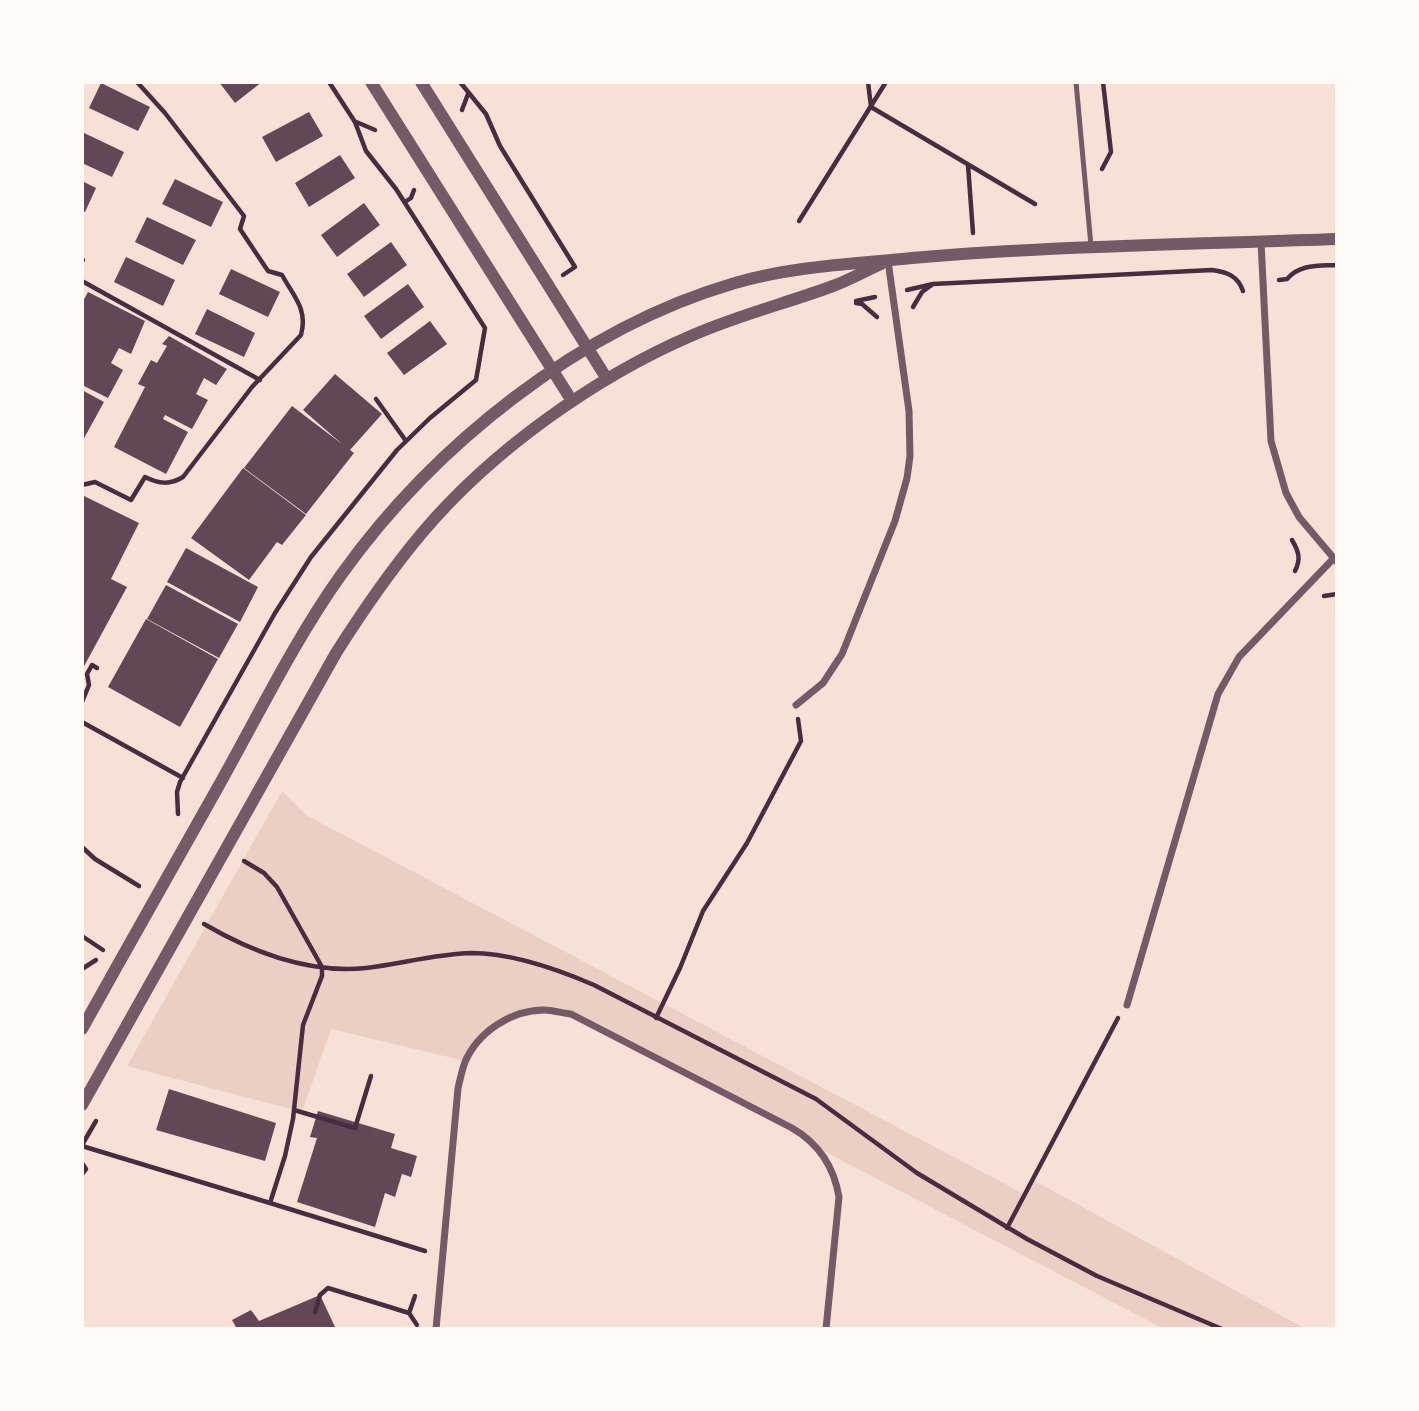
<!DOCTYPE html>
<html>
<head>
<meta charset="utf-8">
<style>
	body { margin:0 }
	#map { position:relative; width:1419px; height:1411px; overflow:hidden; background:#f7e1d7; font-family:"Noto Sans",sans-serif }
	canvas { display:block }
	.frame { position:absolute; inset:0; border:84px solid #fffaf5; pointer-events:none }
</style>
</head>
<body>
<div id="map">
<canvas width="1419" height="1411"></canvas>
<div class="frame"></div>
</div>
<script>
const c = document.querySelector('canvas').getContext('2d');
c.lineJoin = 'round';
function fill(path, color) {
  c.fillStyle = color;
  c.fill(path, 'evenodd');
}
function stroke(path, color, width, dash) {
  c.strokeStyle = color;
  c.lineWidth = width;
  c.lineCap = dash ? 'butt' : 'round';
  c.setLineDash(dash || []);
  c.stroke(path);
}
const green = new Path2D(`
	M 282,791 L 306,815 L 1024,1194 L 1033,1180 L 1306,1329 L 1164,1329 L 816,1147 L 792,1127 L 583,1020 L 543,1010 L 516,1015 L 491,1028 L 465,1061 L 331,1029 L 302,1112 L 127,1066 Z`);
const building = new Path2D(`
	M 219,82 L 262,82 L 235,103 Z
	M 101,83 L 150,107 L 138,131 L 89,108 Z
	M 309,112 L 323,136 L 276,162 L 262,137 Z
	M 82,132 L 124,152 L 112,177 L 82,163 Z
	M 340,155 L 355,178 L 309,207 L 295,183 Z
	M 175,179 L 223,202 L 211,227 L 162,204 Z
	M 82,181 L 96,188 L 85,212 L 82,211 Z
	M 364,203 L 380,225 L 337,257 L 321,235 Z
	M 147,217 L 196,240 L 183,265 L 135,242 Z
	M 391,242 L 407,265 L 364,297 L 347,274 Z
	M 126,257 L 175,280 L 163,306 L 114,282 Z
	M 231,269 L 280,292 L 268,317 L 219,294 Z
	M 408,284 L 424,307 L 381,339 L 364,316 Z
	M 88,292 L 145,321 L 131,354 L 119,348 L 111,363 L 123,370 L 108,398 L 82,385 L 82,303 Z
	M 207,309 L 255,333 L 244,357 L 195,334 Z
	M 430,321 L 447,344 L 404,375 L 387,353 Z
	M 169,336 L 227,369 L 216,385 L 204,378 L 196,394 L 208,400 L 192,429 L 165,415 L 163,419 L 188,432 L 166,474 L 114,447 L 145,387 L 138,384 L 151,360 L 157,363 L 167,346 L 162,344 Z
	M 335,374 L 382,414 L 350,450 L 354,453 L 306,514 L 244,468 L 292,406 L 342,444 L 303,410 Z
	M 82,390 L 104,402 L 82,442 Z
	M 243,468 L 306,515 L 282,545 L 277,542 L 249,580 L 191,538 Z
	M 82,495 L 139,523 L 111,579 L 127,587 L 82,670 Z
	M 186,548 L 258,587 L 240,622 L 167,582 Z
	M 166,585 L 238,624 L 219,658 L 147,619 Z
	M 146,619 L 218,659 L 180,727 L 108,687 Z
	M 169,1089 L 276,1123 L 265,1161 L 156,1130 Z
	M 318,1111 L 395,1134 L 391,1148 L 417,1156 L 411,1177 L 402,1174 L 395,1197 L 385,1193 L 375,1227 L 297,1202 L 317,1138 L 310,1137 Z
	M 320,1295 L 336,1329 L 237,1329 L 232,1320 L 251,1310 L 259,1321 Z`);
const path = new Path2D(`
	M 460,82 L 486,114 L 500,146 L 575,267 L 563,275
	M 868,82 L 871,107 L 1035,204
	M 462,110 L 468,94
	M 354,121 L 375,130
	M 968,165 L 973,233
	M 1102,169 L 1111,152 L 1103,82
	M 405,202 L 411,198 L 414,190
	M 799,221 L 886,82
	M 82,260 L 83,260
	M 1279,280 L 1287,279 C 1300,264 1318,266 1337,265
	M 82,281 L 260,380
	M 907,290 L 933,284
	M 856,301 L 875,297
	M 856,303 L 862,304 L 877,317
	M 913,307 L 922,292 L 933,284 L 1212,270 C 1227,272 1238,276 1243,291
	M 376,399 L 406,441
	M 82,485 L 95,482 L 131,500 L 145,477 C 159,484 170,485 183,477 L 252,387 L 301,335 C 308,309 294,297 282,275 L 268,271 L 240,229 L 244,216 L 165,113 L 137,82
	M 1292,540 C 1299,552 1301,559 1295,571
	M 1324,596 L 1337,594
	M 82,702 L 89,685 L 87,674 L 92,665 L 97,668
	M 82,722 L 183,778
	M 178,814 L 177,792 L 180,782 L 275,613 L 311,557 L 397,450 L 430,418 L 476,380 L 485,328 L 396,189 L 366,151 L 355,122 L 329,82
	M 82,847 L 95,859 L 139,886
	M 204,924 C 252,952 308,974 366,968 C 400,964 436,954 471,953 C 513,953 557,969 594,985 L 816,1099 L 917,1173 L 1027,1239 L 1097,1276 L 1222,1329
	M 82,936 L 103,950
	M 82,969 L 96,960
	M 656,1018 L 680,968 L 703,911 L 747,843 L 801,741 L 798,719
	M 294,1110 L 355,1128 L 371,1076
	M 82,1145 L 96,1121
	M 82,1146 L 270,1203 L 285,1156 L 293,1119 L 303,1025 L 322,976 L 322,967 L 277,887 L 264,873 L 244,861
	M 82,1163 L 86,1169 L 82,1174
	M 270,1203 L 425,1251
	M 1007,1228 L 1118,1018
	M 315,1312 L 320,1295 L 328,1288 L 409,1313 L 417,1325
	M 409,1313 L 415,1296`);
const service = new Path2D(`
	M 1076,82 L 1091,246`);
const minor = new Path2D(`
	M 1261,242 L 1271,441 L 1286,493 L 1299,517 L 1337,562
	M 796,705 L 823,683 L 842,654 L 895,521 L 907,478 L 910,456 L 909,411 L 888,261
	M 1127,1005 L 1218,694 L 1239,657 L 1333,559
	M 436,1329 L 458,1088 C 460,1080 462,1070 465,1062 C 478,1032 511,1010 544,1010 C 552,1010 562,1013 571,1014 L 792,1128 C 818,1143 834,1167 839,1197 L 826,1329`);
const tertiary = new Path2D(`
	M 371,82 L 572,401
	M 421,82 L 607,379
	M 82,1029 C 127,948 173,867 218,787 C 258,716 294,641 341,575 C 434,445 580,328 735,283 C 793,266 853,264 912,258 C 1053,246 1195,244 1337,239
	M 82,1105 L 336,653 C 362,612 390,571 422,533 C 491,451 595,377 693,335 C 739,315 787,303 833,286 C 849,280 865,271 881,264`);
fill(green, '#ebcfc5');
fill(building, '#644757');
stroke(path, '#4a2c40', 4.5);
stroke(service, '#755966', 5);
stroke(minor, '#755966', 7);
stroke(tertiary, '#755966', 12);
</script>
</body>
</html>
